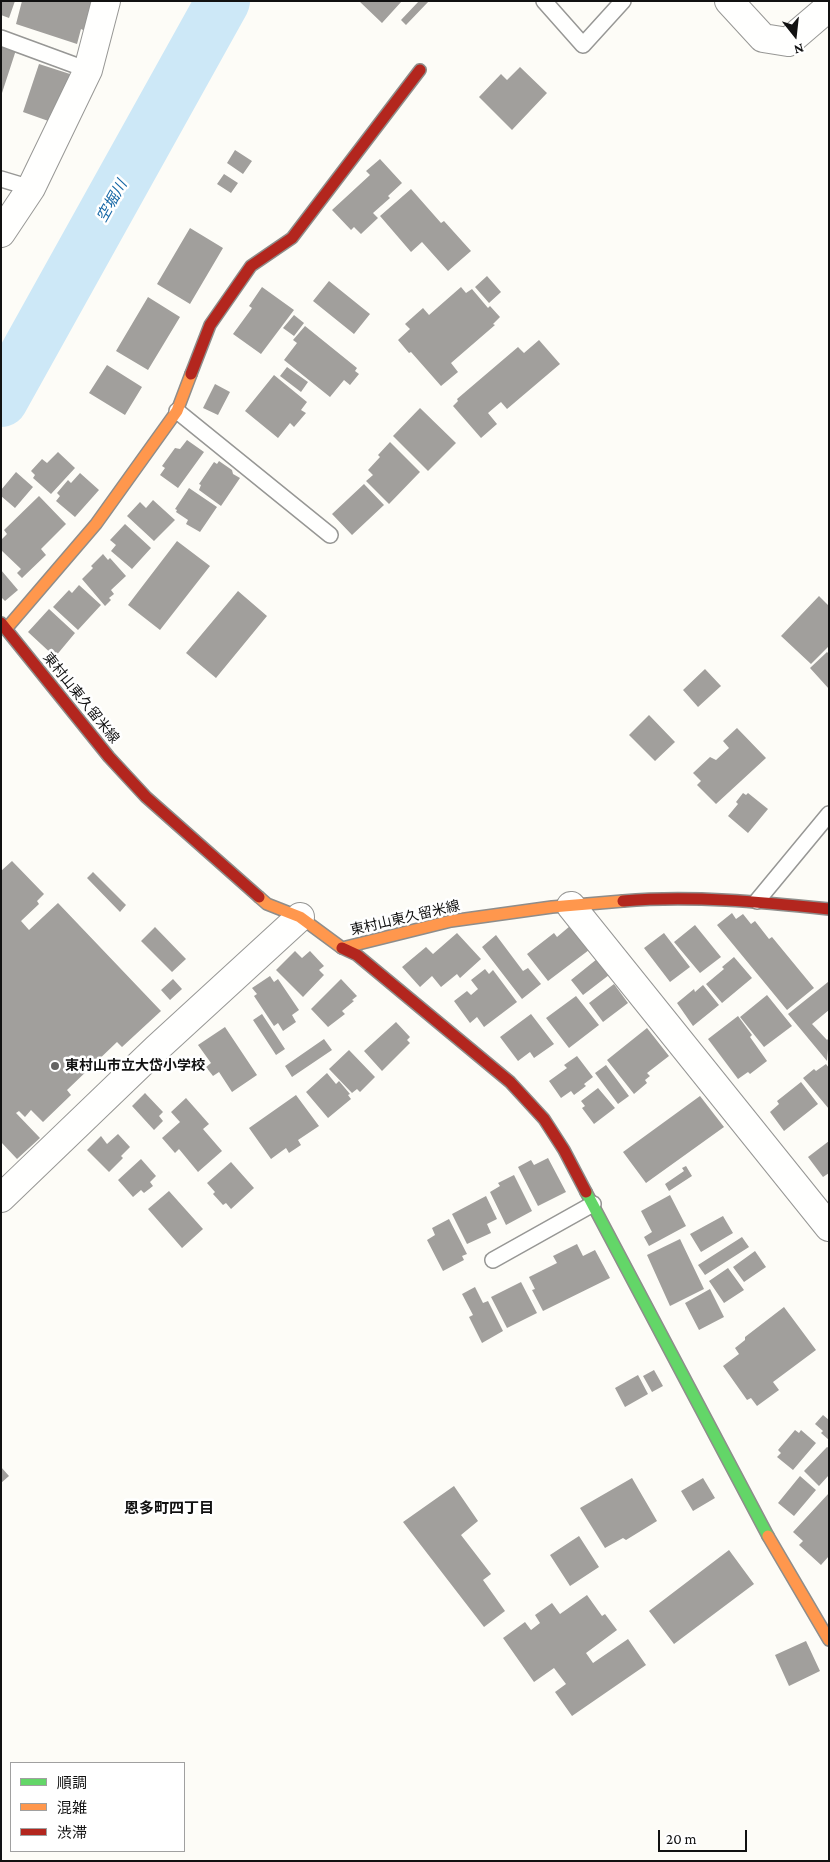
<!DOCTYPE html>
<html>
<head>
<meta charset="utf-8">
<style>
	body { margin:0 }
	#map { position:relative; width:830px; height:1862px; overflow:hidden; background:#fdfcf7; font-family:"Crimson Pro","Noto Sans JP",serif }
	canvas { display:block }
	.frame { position:absolute; inset:0; border:2px solid #111; pointer-events:none }
	.legend { position:absolute; left:10px; top:1762px; width:175px; height:90px; box-sizing:border-box; background:#fff; border:1px solid #a0a0a0; margin:0; padding:6px 9px; list-style:none; font-size:15px; color:#111 }
	.legend li { display:flex; align-items:center; gap:10px; height:25px }
	.legend b { width:25px; border:1px solid #a0a0a0 }
	.north { position:absolute; left:770px; top:10px; width:50px; height:50px; -webkit-text-stroke:4px #fff; paint-order:stroke; rotate:164deg; font-size:14px; font-weight:700; line-height:20px; text-align:center; color:#111 }
	.north::after { content:''; display:block; margin:auto; width:18px; height:22px; background:#111; clip-path:polygon(50% 0,100% 100%,50% 72%,0 100%) }
	.scale { position:absolute; left:658px; top:1830px; width:89px; height:22px; box-sizing:border-box; border:2px solid #111; border-top:0; padding-left:6px; font-size:15px; line-height:18px; white-space:nowrap; color:#111; -webkit-text-stroke:4px #fff; paint-order:stroke }
</style>
</head>
<body>
<div id="map">
<canvas width="830" height="1862"></canvas>
<div class="frame"></div>
<ul class="legend">
<li><b style="height:6px;background:#63d668"></b>順調</li>
<li><b style="height:6px;background:#ff974d"></b>混雑</li>
<li><b style="height:6px;background:#b3261e"></b>渋滞</li>
</ul>
<div class="north">N</div>
<div class="scale">20 m</div>
</div>
<script>
const c = document.querySelector('canvas').getContext('2d');
c.lineJoin = 'round';
function stroke(path, color, width, dash) {
  c.strokeStyle = color;
  c.lineWidth = width;
  c.lineCap = dash ? 'butt' : 'round';
  c.setLineDash(dash || []);
  c.stroke(path);
}
function fill(path, color) {
  c.fillStyle = color;
  c.fill(path, 'evenodd');
}
function label(font, color, halo, rows, align = 'center') {
  c.font = font + ' "Crimson Pro","Noto Sans JP",serif';
  c.lineWidth = 5;
  c.setLineDash([]);
  c.textBaseline = 'middle';
  c.strokeStyle = halo;
  c.fillStyle = color;
  for (const [text, x, y, turn = 0] of rows) {
    c.save();
    c.translate(x, y);
    c.rotate((+turn || 0) * Math.PI / 180);
    c.textAlign = isNaN(turn) ? turn : align;
    if (halo) c.strokeText(text, 0, 0);
    c.fillText(text, 0, 0);
    c.restore();
  }
}
const river = new Path2D(`
	M 1,400 L 223,1`);
const building = new Path2D(`
	M 1,1 L 15,1 L 9,18 L 1,15 Z
	M 22,1 L 95,1 L 85,31 L 81,29 L 77,44 L 16,24 Z
	M 359,1 L 402,1 L 382,23 Z
	M 419,1 L 429,1 L 406,25 L 401,20 Z
	M 1,45 L 16,50 L 2,93 L 1,93 Z
	M 39,64 L 70,74 L 54,123 L 23,112 Z
	M 520,67 L 547,93 L 512,130 L 479,97 L 501,74 L 507,80 Z
	M 235,150 L 252,161 L 243,174 L 227,163 Z
	M 380,159 L 402,183 L 388,196 L 390,198 L 373,213 L 378,218 L 361,234 L 354,227 L 351,230 L 332,210 L 370,175 L 366,171 Z
	M 224,174 L 238,183 L 231,193 L 217,184 Z
	M 411,189 L 441,223 L 444,221 L 471,251 L 448,271 L 422,242 L 411,252 L 380,216 Z
	M 190,228 L 223,248 L 190,304 L 157,284 Z
	M 487,276 L 501,292 L 489,303 L 475,287 Z
	M 329,281 L 370,314 L 354,334 L 313,301 Z
	M 262,287 L 294,310 L 261,354 L 233,334 L 252,308 L 249,306 Z
	M 461,287 L 466,293 L 472,289 L 488,308 L 490,306 L 500,317 L 493,324 L 495,325 L 451,363 L 458,372 L 441,386 L 411,352 L 409,353 L 398,340 L 410,329 L 405,324 L 423,308 L 429,315 Z
	M 148,297 L 180,317 L 148,370 L 116,351 Z
	M 294,315 L 304,323 L 294,336 L 283,328 Z
	M 305,326 L 357,368 L 355,371 L 359,374 L 350,385 L 344,380 L 330,397 L 284,360 L 297,343 L 293,340 Z
	M 539,340 L 560,364 L 507,409 L 501,402 L 488,413 L 497,424 L 481,438 L 453,406 L 458,401 L 457,399 L 518,347 L 524,353 Z
	M 107,365 L 142,387 L 125,415 L 89,393 Z
	M 287,367 L 308,382 L 301,392 L 280,376 Z
	M 274,375 L 307,402 L 301,410 L 306,413 L 294,427 L 290,423 L 278,438 L 245,411 Z
	M 215,384 L 230,392 L 218,415 L 203,408 Z
	M 420,408 L 456,443 L 428,471 L 393,436 Z
	M 187,440 L 204,452 L 178,488 L 160,475 L 165,468 L 162,466 L 175,448 L 180,449 Z
	M 390,442 L 420,472 L 389,504 L 366,481 L 373,475 L 368,470 L 380,457 L 378,455 Z
	M 58,452 L 75,468 L 51,494 L 33,478 L 35,475 L 31,471 L 42,459 L 47,463 Z
	M 219,461 L 232,470 L 233,474 L 240,478 L 221,506 L 199,490 L 201,485 L 199,484 L 214,462 L 217,464 Z
	M 16,472 L 33,487 L 15,508 L 1,496 L 1,490 Z
	M 80,473 L 99,490 L 75,517 L 56,501 L 60,496 L 57,493 L 68,480 L 71,483 Z
	M 364,484 L 384,505 L 352,535 L 332,514 Z
	M 189,488 L 217,507 L 200,532 L 186,524 L 188,520 L 176,512 L 177,510 L 175,509 Z
	M 39,496 L 66,524 L 41,549 L 46,555 L 22,578 L 17,573 L 21,569 L 1,550 L 1,540 L 7,534 L 4,530 Z
	M 153,500 L 175,520 L 154,541 L 127,516 L 140,502 L 146,508 Z
	M 125,524 L 151,548 L 132,569 L 111,551 L 116,545 L 110,540 Z
	M 177,541 L 210,566 L 160,630 L 128,605 Z
	M 103,554 L 108,560 L 110,558 L 126,576 L 111,590 L 114,594 L 109,598 L 111,600 L 105,606 L 82,579 L 93,568 L 91,566 Z
	M 1,570 L 18,590 L 5,601 L 1,597 Z
	M 79,585 L 101,605 L 78,630 L 53,607 L 69,590 L 72,593 Z
	M 238,591 L 267,616 L 216,678 L 186,653 Z
	M 819,596 L 829,606 L 829,646 L 811,664 L 781,636 Z
	M 49,609 L 75,633 L 55,657 L 28,632 Z
	M 827,652 L 829,654 L 829,689 L 810,668 Z
	M 705,669 L 721,686 L 698,707 L 683,690 Z
	M 649,715 L 675,742 L 655,761 L 629,735 Z
	M 737,728 L 766,758 L 716,804 L 697,785 L 701,781 L 693,773 L 710,757 L 716,760 L 729,748 L 723,741 Z
	M 743,793 L 746,795 L 748,793 L 768,809 L 748,833 L 728,816 L 738,804 L 736,802 Z
	M 12,861 L 44,894 L 37,901 L 39,904 L 21,921 L 29,930 L 58,903 L 161,1011 L 122,1047 L 117,1042 L 67,1090 L 71,1095 L 43,1122 L 31,1110 L 25,1117 L 19,1111 L 16,1113 L 40,1138 L 17,1159 L 1,1142 L 1,871 Z
	M 93,872 L 126,905 L 120,912 L 87,878 Z
	M 732,913 L 736,919 L 743,914 L 751,924 L 755,921 L 769,939 L 772,937 L 814,988 L 787,1010 L 717,925 Z
	M 695,925 L 721,957 L 700,973 L 674,942 Z
	M 570,926 L 589,950 L 548,981 L 527,954 L 554,933 L 557,937 Z
	M 155,927 L 186,959 L 172,972 L 141,941 Z
	M 457,933 L 481,959 L 460,978 L 457,974 L 441,987 L 432,976 L 420,987 L 402,967 L 426,947 L 433,954 Z
	M 664,933 L 690,967 L 670,982 L 644,948 Z
	M 496,935 L 523,971 L 528,968 L 541,984 L 522,999 L 482,947 Z
	M 295,951 L 302,958 L 310,951 L 324,966 L 319,970 L 324,975 L 303,997 L 276,970 Z
	M 734,957 L 752,978 L 722,1003 L 706,984 L 724,969 L 722,967 Z
	M 597,959 L 609,975 L 583,995 L 571,980 Z
	M 485,969 L 489,974 L 493,970 L 517,1002 L 484,1027 L 477,1017 L 470,1023 L 454,1001 L 467,991 L 471,995 L 478,989 L 471,980 Z
	M 270,976 L 274,982 L 278,979 L 299,1010 L 292,1015 L 296,1022 L 283,1031 L 278,1023 L 274,1026 L 254,996 L 257,994 L 252,988 Z
	M 173,979 L 182,989 L 170,1000 L 161,990 Z
	M 341,979 L 357,996 L 352,1000 L 354,1001 L 342,1011 L 345,1014 L 328,1027 L 311,1009 Z
	M 828,982 L 829,1010 L 812,1024 L 827,1040 L 829,1038 L 827,1061 L 788,1014 Z
	M 614,984 L 628,1003 L 603,1022 L 589,1003 Z
	M 703,985 L 719,1005 L 693,1026 L 677,1003 L 694,989 L 695,992 Z
	M 767,995 L 792,1026 L 764,1047 L 740,1017 Z
	M 576,996 L 599,1025 L 569,1048 L 546,1018 Z
	M 262,1014 L 285,1049 L 276,1055 L 253,1020 Z
	M 531,1014 L 554,1044 L 534,1058 L 530,1052 L 518,1061 L 500,1037 Z
	M 738,1016 L 752,1035 L 750,1037 L 767,1061 L 750,1074 L 748,1072 L 738,1079 L 708,1039 Z
	M 396,1022 L 410,1037 L 407,1040 L 410,1043 L 382,1071 L 364,1051 Z
	M 225,1027 L 257,1075 L 232,1092 L 219,1072 L 213,1076 L 206,1067 L 211,1063 L 198,1045 Z
	M 647,1028 L 669,1056 L 647,1073 L 650,1076 L 645,1080 L 647,1083 L 634,1094 L 607,1060 Z
	M 324,1039 L 332,1050 L 292,1077 L 285,1066 Z
	M 349,1050 L 375,1077 L 360,1092 L 357,1089 L 352,1093 L 329,1069 Z
	M 577,1056 L 593,1077 L 584,1084 L 586,1086 L 574,1095 L 571,1091 L 561,1098 L 549,1081 L 567,1068 L 564,1065 Z
	M 826,1064 L 829,1068 L 829,1109 L 803,1078 L 814,1069 L 816,1071 Z
	M 606,1065 L 629,1096 L 618,1104 L 595,1073 Z
	M 327,1073 L 336,1084 L 339,1081 L 350,1094 L 348,1095 L 351,1099 L 328,1118 L 306,1092 Z
	M 801,1082 L 818,1104 L 784,1131 L 770,1112 L 779,1104 L 777,1101 Z
	M 598,1088 L 615,1108 L 594,1124 L 582,1108 L 585,1106 L 581,1101 Z
	M 145,1093 L 163,1112 L 159,1116 L 163,1121 L 154,1130 L 132,1106 Z
	M 296,1095 L 319,1126 L 298,1140 L 301,1145 L 289,1153 L 286,1148 L 271,1159 L 249,1128 Z
	M 700,1096 L 724,1127 L 646,1183 L 623,1152 Z
	M 186,1098 L 209,1124 L 203,1129 L 222,1151 L 198,1172 L 179,1149 L 175,1153 L 162,1138 L 180,1122 L 171,1112 Z
	M 118,1134 L 130,1147 L 121,1156 L 123,1158 L 109,1172 L 87,1150 L 101,1136 L 107,1144 Z
	M 829,1141 L 829,1173 L 823,1177 L 808,1157 Z
	M 548,1158 L 566,1192 L 538,1206 L 518,1167 L 531,1160 L 534,1165 Z
	M 141,1159 L 156,1176 L 150,1182 L 153,1186 L 144,1193 L 141,1190 L 133,1197 L 118,1180 Z
	M 231,1162 L 254,1188 L 231,1209 L 226,1203 L 223,1205 L 213,1194 L 215,1192 L 207,1183 Z
	M 686,1166 L 692,1176 L 669,1191 L 665,1184 L 684,1171 L 682,1168 Z
	M 514,1175 L 532,1211 L 506,1225 L 490,1192 L 500,1186 L 498,1183 Z
	M 169,1191 L 203,1229 L 182,1248 L 148,1209 Z
	M 670,1195 L 686,1226 L 649,1246 L 644,1237 L 652,1232 L 641,1211 Z
	M 486,1196 L 497,1219 L 487,1224 L 491,1233 L 467,1244 L 452,1214 Z
	M 723,1216 L 733,1233 L 701,1252 L 690,1234 Z
	M 449,1219 L 467,1254 L 462,1256 L 464,1260 L 443,1271 L 427,1240 L 435,1235 L 432,1228 Z
	M 742,1237 L 749,1247 L 705,1275 L 698,1265 Z
	M 680,1239 L 704,1289 L 670,1306 L 647,1255 Z
	M 577,1244 L 583,1256 L 595,1250 L 610,1278 L 543,1311 L 532,1290 L 535,1289 L 529,1277 L 557,1263 L 553,1256 Z
	M 755,1251 L 766,1267 L 744,1282 L 733,1267 Z
	M 728,1268 L 744,1290 L 724,1303 L 709,1281 Z
	M 521,1282 L 537,1313 L 507,1328 L 491,1297 Z
	M 475,1287 L 483,1303 L 488,1301 L 503,1331 L 482,1343 L 469,1317 L 473,1315 L 462,1294 Z
	M 710,1289 L 724,1317 L 699,1330 L 685,1303 Z
	M 784,1307 L 816,1350 L 773,1382 L 779,1390 L 757,1406 L 751,1398 L 747,1400 L 723,1366 L 739,1354 L 735,1348 L 745,1340 L 745,1337 Z
	M 654,1370 L 663,1386 L 652,1392 L 643,1376 Z
	M 638,1375 L 648,1394 L 625,1407 L 615,1388 Z
	M 823,1415 L 829,1420 L 829,1440 L 821,1433 L 823,1431 L 815,1424 Z
	M 795,1430 L 799,1433 L 801,1430 L 816,1443 L 793,1470 L 777,1457 L 781,1453 L 778,1450 Z
	M 827,1447 L 829,1448 L 829,1475 L 819,1486 L 804,1471 Z
	M 1,1467 L 9,1476 L 1,1483 Z
	M 800,1476 L 816,1490 L 794,1516 L 778,1503 Z
	M 632,1478 L 657,1521 L 626,1540 L 623,1538 L 605,1548 L 580,1508 Z
	M 703,1478 L 715,1498 L 693,1511 L 681,1491 Z
	M 454,1486 L 478,1521 L 461,1535 L 491,1574 L 483,1580 L 505,1611 L 484,1627 L 403,1522 Z
	M 829,1493 L 829,1556 L 821,1565 L 799,1545 L 803,1541 L 793,1532 Z
	M 579,1536 L 599,1567 L 570,1586 L 550,1555 Z
	M 729,1550 L 754,1584 L 674,1644 L 649,1611 Z
	M 587,1595 L 602,1616 L 605,1614 L 617,1630 L 586,1653 L 593,1663 L 628,1639 L 646,1665 L 572,1716 L 555,1692 L 566,1684 L 554,1668 L 534,1682 L 503,1638 L 525,1622 L 531,1630 L 540,1623 L 535,1615 L 552,1603 L 560,1614 Z
	M 806,1641 L 820,1671 L 789,1686 L 775,1655 Z`);
const lane = new Path2D(`
	M 544,1 L 583,45 L 623,1
	M 1,38 L 88,70
	M 1,179 L 31,188
	M 177,411 L 330,535
	M 757,901 L 829,814
	M 493,1260 L 593,1204`);
const street = new Path2D(`
	M 729,1 L 763,38 L 788,42 L 829,7
	M 1,233 L 31,188 L 88,70 L 106,1
	M 571,906 L 829,1227
	M 1,1198 L 156,1049 L 300,917`);
const fast = new Path2D(`
	M 586,1192 L 768,1536`);
const slow = new Path2D(`
	M 6,629 L 96,524 L 177,411 L 191,374
	M 259,897 L 267,904 L 300,917 L 342,948 L 451,921 L 552,907 L 623,901
	M 768,1536 L 829,1640`);
const jam = new Path2D(`
	M 191,374 L 210,325 L 251,266 L 292,238 L 420,70
	M 1,623 L 109,757 L 146,797 L 259,897
	M 623,901 C 691,895 762,902 829,909
	M 342,948 L 357,955 L 510,1082 L 544,1119 L 564,1150 L 586,1192`);
const markers = [
	[55,1066,5,"#646362"]
];
const streetNames = [
	["東村山東久留米線",81,698,51],
	["東村山東久留米線",405,918,-13]
];
const poiNames = [
	["東村山市立大岱小学校",65,1066]
];
const waterNames = [
	["空堀川",112,201,-61]
];
const neighbourhoodNames = [
	["恩多町四丁目",169,1508]
];
stroke(river, '#cde8f7', 54);
fill(building, '#a19f9c');
stroke(lane, '#979795', 18);
stroke(street, '#979795', 30);
stroke(fast, '#8e8d8b', 14);
stroke(slow, '#8e8d8b', 14);
stroke(jam, '#8e8d8b', 14);
stroke(lane, '#fffffe', 15);
stroke(street, '#fffffe', 28);
stroke(fast, '#63d668', 11);
stroke(slow, '#ff974d', 11);
stroke(jam, '#b3261e', 11);
for (const [x, y, r, color] of markers) {
  const dot = new Path2D();
  dot.arc(x, y, r, 0, 2 * Math.PI);
  c.fillStyle = color;
  c.fill(dot);
  stroke(dot, '#fff', 2);
}
label('14px', '#111', '#fff', streetNames);
label('bold 14px', '#111', '#fff', poiNames, 'left');
label('italic 15px', '#1768a6', '#fff', waterNames);
label('bold 15px', '#111', '#fff', neighbourhoodNames);
</script>
</body>
</html>
